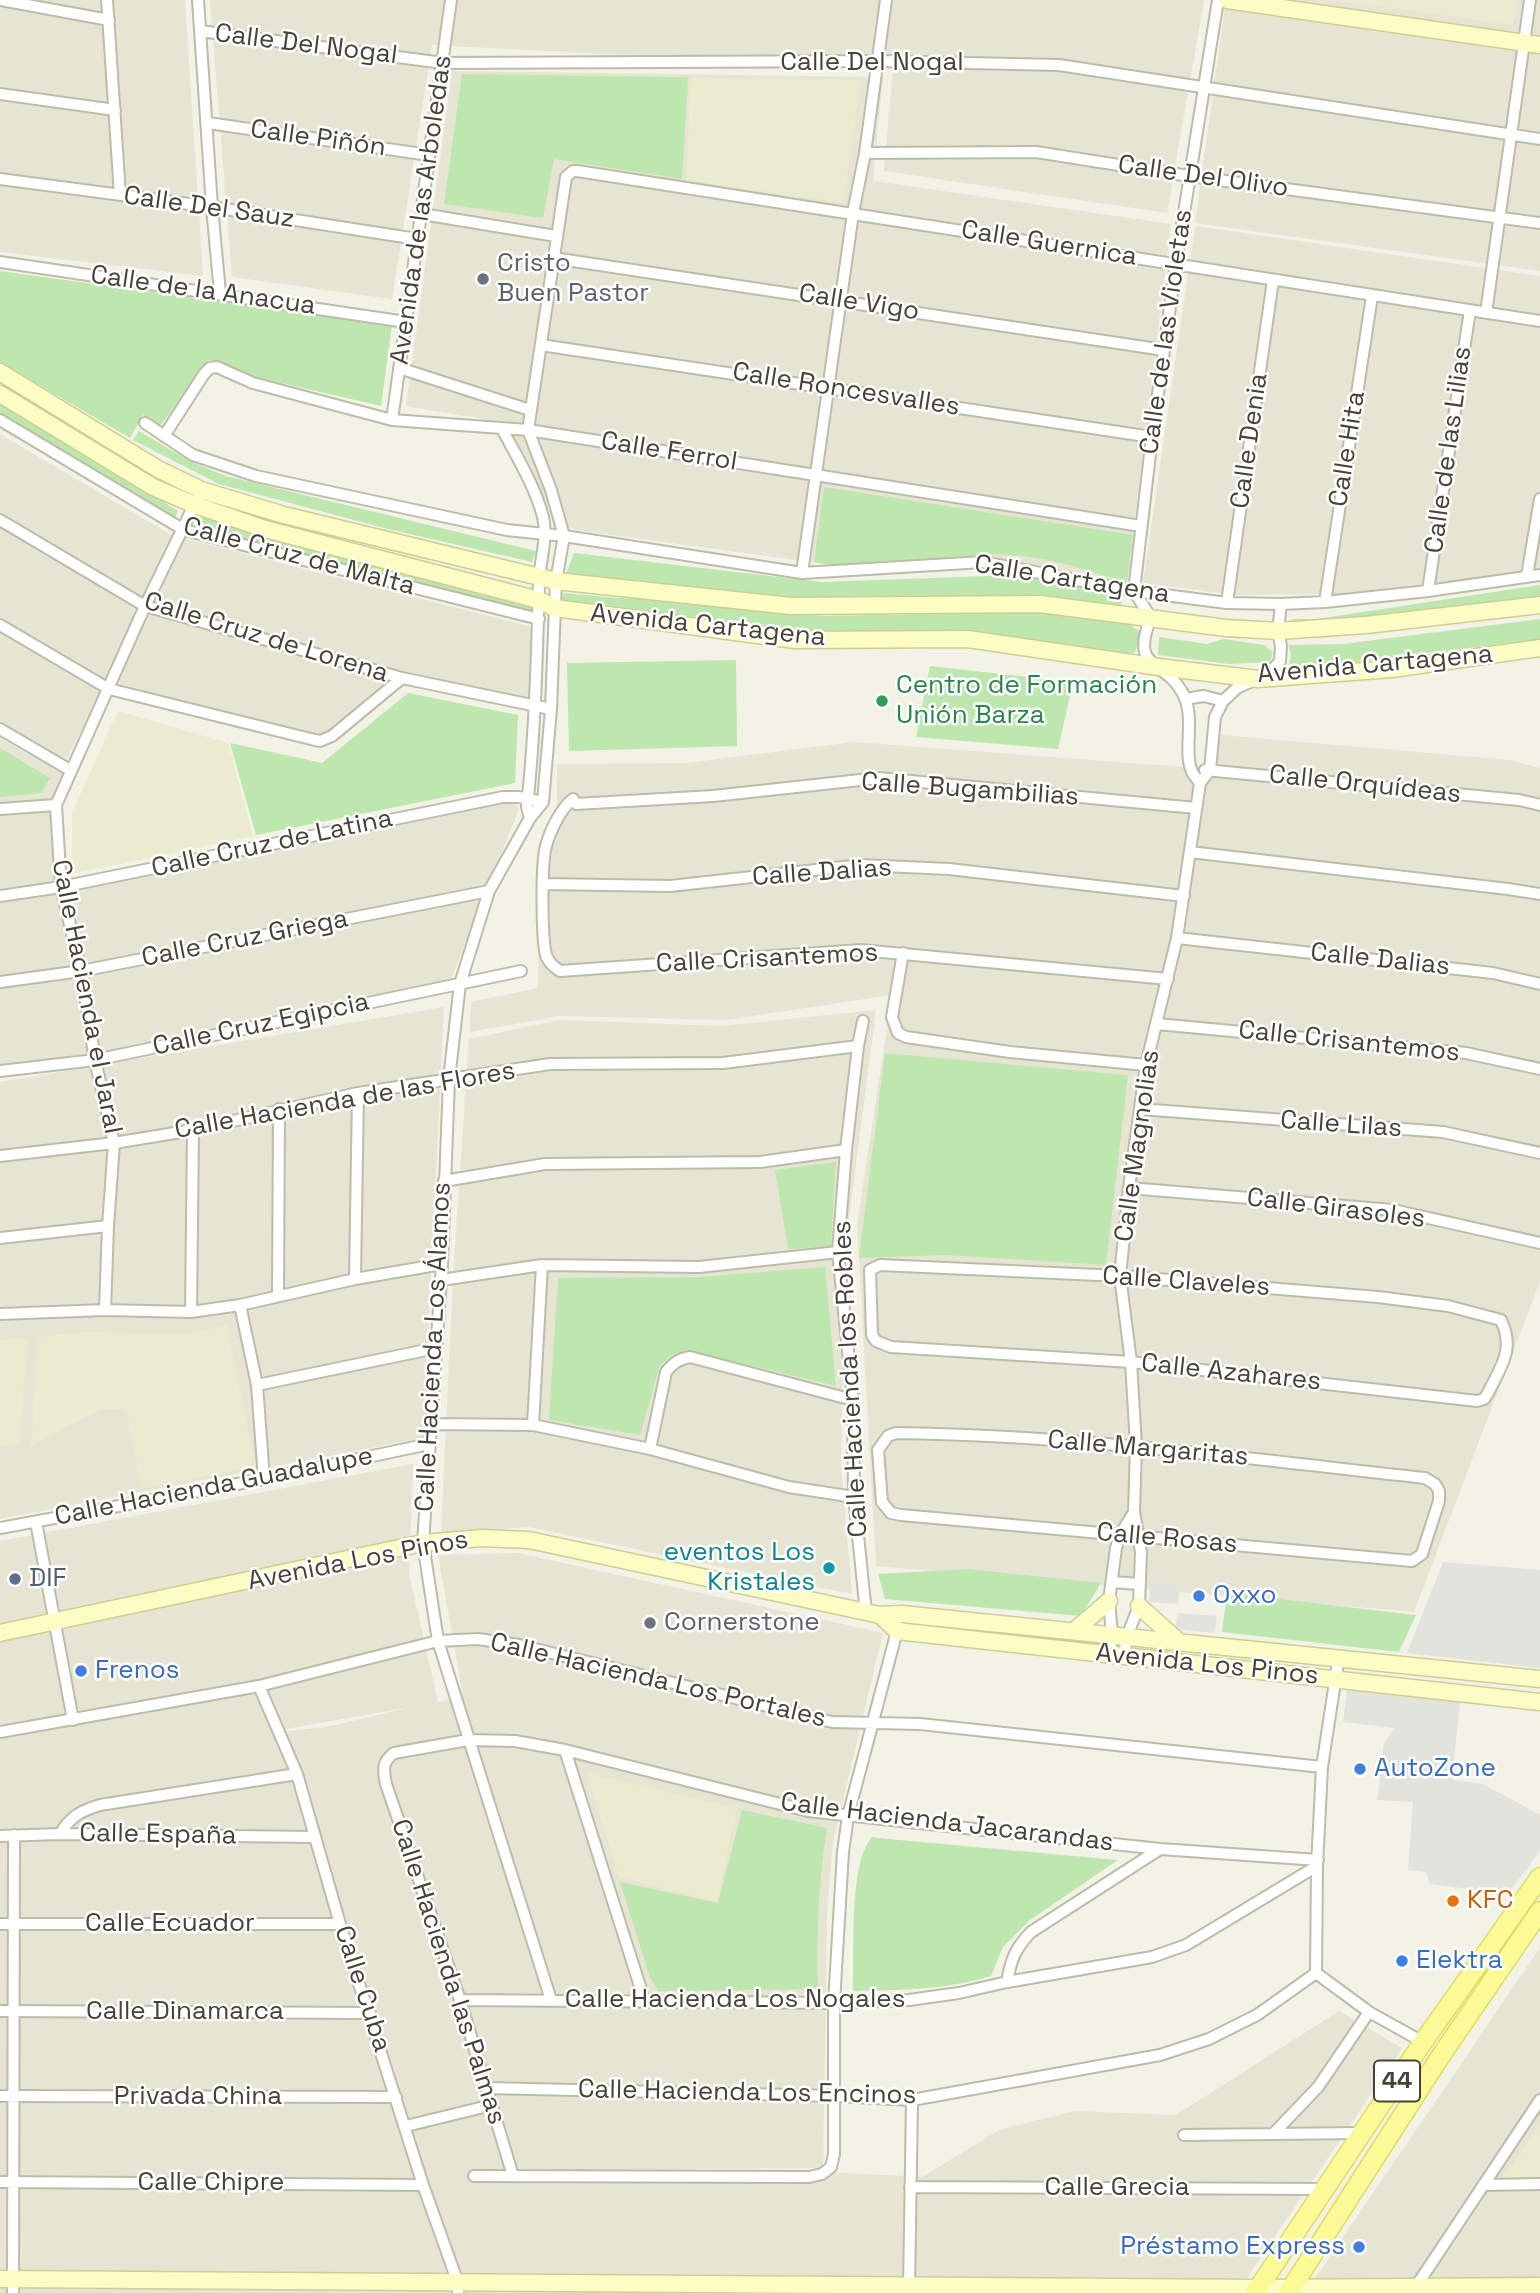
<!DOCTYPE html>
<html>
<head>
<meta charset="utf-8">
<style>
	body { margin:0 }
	canvas { display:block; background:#f2f2e6 }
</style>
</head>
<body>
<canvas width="1540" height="2293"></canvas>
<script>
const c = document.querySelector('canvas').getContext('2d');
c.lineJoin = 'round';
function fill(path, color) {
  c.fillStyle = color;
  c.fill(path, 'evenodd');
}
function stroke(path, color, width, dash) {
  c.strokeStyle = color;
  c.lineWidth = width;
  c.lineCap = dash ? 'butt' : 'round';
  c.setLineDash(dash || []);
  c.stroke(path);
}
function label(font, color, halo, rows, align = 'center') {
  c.font = font + ' "Space Grotesk",sans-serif';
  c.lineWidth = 5;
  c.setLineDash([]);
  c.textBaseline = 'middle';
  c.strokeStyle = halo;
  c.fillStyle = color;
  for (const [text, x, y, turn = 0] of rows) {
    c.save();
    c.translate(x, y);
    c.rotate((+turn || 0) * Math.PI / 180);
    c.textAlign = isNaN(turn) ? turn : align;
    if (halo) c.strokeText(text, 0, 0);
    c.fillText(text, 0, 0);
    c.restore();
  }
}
const residential = new Path2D(`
	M 0,0 L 185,0 L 203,276 L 0,252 Z
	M 210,0 L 1204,0 L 1167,213 L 884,171 L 893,69 L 432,45 L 392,299 L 232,277 Z
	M 1226,0 L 1540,0 L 1540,271 L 1195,223 Z
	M 452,71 L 883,77 L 873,181 L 1171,224 L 1127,584 L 967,557 L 833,565 L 576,530 L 557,520 L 502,422 L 406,406 Z
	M 1195,226 L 1540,276 L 1540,572 L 1337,594 L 1236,595 L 1143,583 Z
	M 0,434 L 171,535 L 535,628 L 531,699 L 412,673 L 322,739 L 106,680 L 64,765 L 0,727 Z
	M 1221,735 L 1510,760 L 1540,768 L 1540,1281 L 1414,1612 L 876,1566 L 857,1225 L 892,995 L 725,1020 L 559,1016 L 470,1032 L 471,1002 L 538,988 L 539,856 L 557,804 L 557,764 L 686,763 L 854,742 L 1210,769 Z
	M 0,738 L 63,774 L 51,842 L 58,885 L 514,802 L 519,809 L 449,984 L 84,1057 L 0,1067 Z
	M 444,1007 L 423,1438 L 0,1519 L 0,1082 Z
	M 876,1010 L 846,1241 L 841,1465 L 852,1594 L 528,1527 L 441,1533 L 453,1277 L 469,1039 L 560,1020 L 722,1026 Z
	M 413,1464 L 409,1574 L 438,1702 L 463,1696 L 438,1555 L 518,1553 L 883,1633 L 833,1842 L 827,1914 L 823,2168 L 653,2169 L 849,2173 L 922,2177 L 1001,2129 L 1075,2111 L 1176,2115 L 1339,2011 L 1402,2048 L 1237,2293 L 0,2293 L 0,1541 ZM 416,1706 L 327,1727 L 275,1732 L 275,1731 Z
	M 1540,1948 L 1540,2293 L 1305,2293 Z`);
const education = new Path2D(`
	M 1330,0 L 1518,0 L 1513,25 Z
	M 691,78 L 861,80 L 843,203 L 686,180 Z
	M 118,711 L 228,743 L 253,836 L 72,874 L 72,813 Z
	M 226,1325 L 256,1467 L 142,1489 L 126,1409 L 101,1409 L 31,1446 L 38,1337 L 85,1332 L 184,1334 Z
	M 28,1338 L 19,1444 L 0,1446 L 0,1340 Z
	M 587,1773 L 737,1808 L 717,1902 L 619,1877 Z
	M 1540,2126 L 1540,2179 L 1501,2180 Z`);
const green = new Path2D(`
	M 462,74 L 688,77 L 682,179 L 554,159 L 543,218 L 444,204 Z
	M 0,271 L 392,325 L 381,406 L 260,378 L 209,360 L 160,426 L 143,415 L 130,438 L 0,362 Z
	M 0,403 L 178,511 L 174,520 L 0,415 Z
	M 139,431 L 193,463 L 226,476 L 536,551 L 532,562 L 388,529 L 219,484 L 133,440 Z
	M 824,487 L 1133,535 L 1127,584 C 1084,567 1012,547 967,557 L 833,565 L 814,562 Z
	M 203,517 L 321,553 L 535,606 L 534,614 L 212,533 L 197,525 Z
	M 574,553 L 822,582 L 1018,575 L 1086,584 L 1122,597 L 1121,611 L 794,601 L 566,574 Z
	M 1540,585 L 1540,606 L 1289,628 L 1293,619 L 1317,619 Z
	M 564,593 L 617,598 L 675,600 L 821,616 L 1033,612 L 1131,625 L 1141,633 L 1135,652 L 1125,656 L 793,632 L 561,600 Z
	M 1540,619 L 1540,639 L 1357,662 L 1289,666 L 1291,654 L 1288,645 L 1343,644 Z
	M 1159,637 L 1207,644 L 1223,639 L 1264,645 L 1273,652 L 1270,662 L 1229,664 L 1158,655 Z
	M 736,660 L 737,746 L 569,751 L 567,663 Z
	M 930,666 L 1073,682 L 1058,749 L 916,737 Z
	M 408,693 L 518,715 L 515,783 L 256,835 L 230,743 L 322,763 Z
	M 0,748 L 50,778 L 41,793 L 0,797 Z
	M 885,1053 L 1128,1075 L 1106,1265 L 945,1255 L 859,1258 Z
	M 836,1162 L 831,1246 L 788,1249 L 775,1170 Z
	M 825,1267 L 836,1386 L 687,1350 L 673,1355 L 660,1365 L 640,1435 L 549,1420 L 558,1278 L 699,1277 Z
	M 968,1569 L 1101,1583 L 1081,1616 L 885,1599 L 878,1574 Z
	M 1227,1593 L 1416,1615 L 1399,1652 L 1222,1632 Z
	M 742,1810 L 827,1828 C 818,1882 817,1935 818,1989 L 659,1991 L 650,1978 L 620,1882 L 718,1903 Z
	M 872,1837 L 888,1839 L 1118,1860 L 1030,1920 L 1003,1947 L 991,1976 C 946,1990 899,1990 853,1991 C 855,1953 848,1865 872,1837 Z`);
const parking = new Path2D(`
	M 1443,1562 L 1540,1570 L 1540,1668 L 1407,1653 Z
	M 1150,1582 L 1180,1584 L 1178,1604 L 1149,1602 Z
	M 1178,1613 L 1217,1616 L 1215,1633 L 1175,1629 Z
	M 1347,1689 L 1460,1702 L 1452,1780 L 1483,1784 L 1540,1815 L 1540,1851 L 1508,1894 L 1430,1884 L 1426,1872 L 1408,1870 L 1413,1802 L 1377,1800 L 1384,1743 L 1394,1728 L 1343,1722 Z`);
const street = new Path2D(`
	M 0,0 L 109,20
	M 107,0 L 120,195
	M 198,0 L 212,207 L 220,293
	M 200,31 L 443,63 L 877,61 L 1059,65 L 1540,139
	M 0,94 L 115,110
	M 208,123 L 429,155
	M 865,153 L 1036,152 L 1189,176 L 1540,223
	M 0,179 L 212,207 L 417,239
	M 422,214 L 556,236
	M 553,258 L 1164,350
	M 0,262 L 406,322
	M 1486,313 L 1530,0
	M 541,345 L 1152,437
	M 399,368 L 530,410
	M 0,420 L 184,530 L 539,619
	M 392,420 L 451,0
	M 145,423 L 193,455 L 256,476 L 507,530 L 564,536 L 802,573 L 983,562 L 1134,591 L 1227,603 L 1281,604 L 1325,602 L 1428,591 L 1540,575
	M 502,429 C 517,457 535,486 543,517 C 548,538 540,560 539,581 C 537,657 535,733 527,807 L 530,818
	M 164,436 L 204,374 L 210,368 L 217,367 L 253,383 L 392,420 L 528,430 L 1141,526
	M 0,520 L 145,606 L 402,678 L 551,709
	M 802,573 L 853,213 L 865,153 L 886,0
	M 1527,576 L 1540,499
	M 1428,591 L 1470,310
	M 1325,602 L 1372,296
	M 1227,603 L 1273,280
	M 0,625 L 109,689 L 315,740 L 320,741 L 332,736 L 402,678
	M 1185,699 L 1204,696 L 1223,701
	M 0,729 L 70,770
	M 1205,770 L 1519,800 L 1540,805
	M 1200,783 C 1197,779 1192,774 1191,769 C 1184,751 1194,721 1185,698 C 1168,658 1128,673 1151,618 L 1134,591 L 1152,437 L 1176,263 L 1218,0
	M 0,809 L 56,805
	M 1190,852 L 1508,889 L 1540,894
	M 543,884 L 670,886 L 861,865 L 949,869 L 1184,896
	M 0,896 L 61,887 L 503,797 L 519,797 L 543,802
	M 1177,938 L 1493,973 L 1540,984
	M 903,953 L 892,1017 L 898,1033 L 906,1037 L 1010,1052 L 1146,1065
	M 1168,979 L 861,950 L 560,971 C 552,966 546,960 545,950 C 542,931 541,863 546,846 C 550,831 561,808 573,799 L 576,804 L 713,796 L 879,778 L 1196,808
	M 0,982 L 81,971 L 489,891
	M 863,1021 L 858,1046 L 846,1150 L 838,1252 L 853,1400 L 854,1497 L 866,1613
	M 1157,1024 L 1466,1053 L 1540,1069
	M 0,1071 L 95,1060 L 521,971
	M 1140,1109 L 1443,1132 L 1540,1153
	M 0,1156 L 114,1143 L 193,1130 L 358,1093 L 550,1064 L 723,1063 L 858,1046
	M 444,1181 L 545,1164 L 760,1162 L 846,1150
	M 1129,1188 L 1393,1210 L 1540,1243
	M 0,1238 L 108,1226
	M 880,1265 L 1120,1276 L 1378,1297 L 1448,1306 L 1501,1320 C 1515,1350 1501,1366 1488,1393 L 1484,1399 L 1477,1401 L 1131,1362 L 891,1347 L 876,1341 L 872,1335 L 870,1270 Z
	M 355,1279 L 358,1093
	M 441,1280 L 542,1265 L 699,1267 L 838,1252
	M 278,1295 L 279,1109
	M 240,1305 L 257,1385 L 264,1479
	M 105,1310 L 108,1226 L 114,1143 L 95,1060 L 81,971 L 61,887 L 56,805 L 145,606 L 197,499
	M 191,1312 L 193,1130
	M 0,1314 L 105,1310 L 191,1312 L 240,1305 L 355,1279 L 442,1264
	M 257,1385 L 436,1348
	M 430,1424 L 533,1425 L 650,1449 L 789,1487 L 854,1497
	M 533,1425 L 542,1265
	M 896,1433 C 1073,1435 1249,1459 1425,1478 L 1435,1484 L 1439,1491 L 1439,1501 L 1422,1554 L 1412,1561 L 901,1515 L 891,1513 L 882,1502 L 878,1450 L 888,1436 Z
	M 650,1449 L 666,1372 C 673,1363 679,1359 690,1357 L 853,1400
	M 36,1522 L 73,1720
	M 0,1528 L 264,1479 L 429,1444
	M 1113,1582 L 1139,1584
	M 1110,1654 L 1112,1634 L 1109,1601 L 1116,1548 L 1120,1535 L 1134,1512
	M 1124,1656 L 1127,1636 L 1139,1606 L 1141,1552 L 1134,1512 L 1136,1446 L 1131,1362 L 1120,1276 L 1129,1188 L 1146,1065 L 1177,938 L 1200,783 L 1210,770 L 1215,717 L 1223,701 L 1237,688 L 1270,673 L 1280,661 L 1281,646 L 1278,631 L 1281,604
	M 1339,1656 L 1322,1767 L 1317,1866 L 1316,1973 L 1369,2012 L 1423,2042
	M 259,1686 L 297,1774 L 340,1924 L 423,2185 L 458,2283 L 458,2293
	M 0,1732 L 259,1686 L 438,1641 L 478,1639 L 519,1645 L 832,1722 L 920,1724 L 1322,1767
	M 565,1750 L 645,2002
	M 60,1834 C 70,1817 80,1811 100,1805 L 297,1774
	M 0,1836 L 60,1834 L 315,1837
	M 0,1924 L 340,1924
	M 1007,1982 C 1011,1959 1015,1949 1031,1932 L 1160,1849
	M 460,2000 L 834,2003 L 909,2000 L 959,1993 L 1007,1982 L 1152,1957 L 1186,1945 L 1317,1866
	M 551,2000 L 438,1641 L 423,1543 L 442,1264 L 449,1079 L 460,984 L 489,891 L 530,818 L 543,802 L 551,709 L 556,581 L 564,536 L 551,490 L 528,430 L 566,177 L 573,171 L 577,171 L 1540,321
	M 0,2011 L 370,2013
	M 487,2088 L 835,2096 L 912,2100 L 1160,2055 L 1209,2039 L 1257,2015 L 1316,1973
	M 0,2096 L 396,2097
	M 406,2126 L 492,2105
	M 1274,2133 L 1318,2087 L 1369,2012
	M 1184,2135 L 1362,2133
	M 474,2176 L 809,2177 L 822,2174 L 831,2167 L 834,2154 L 834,2003 L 843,1852 L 848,1816 L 898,1627
	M 513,2176 L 460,2000 L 386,1784 C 383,1769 382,1762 394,1753 L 468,1740 L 515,1741 L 565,1750 L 808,1811 L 1160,1849 L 1318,1860
	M 0,2182 L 423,2185
	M 1483,2185 L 1540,2184
	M 910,2187 L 1323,2189
	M 909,2289 L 912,2100
	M 1413,2291 L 1540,2100
	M 13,2293 L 14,1835`);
const secondary = new Path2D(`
	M 1227,0 L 1540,45
	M 0,372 L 158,469 L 201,490 L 284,515 L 556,581 L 791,606 L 1040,604 L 1226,628 L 1278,631 L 1366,625 L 1540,605
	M 0,394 L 153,487 L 195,505 L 265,529 L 539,600 L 555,608 L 795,640 L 968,639 L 1159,667 L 1258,679 L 1392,669 L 1540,648
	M 1139,1606 L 1177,1640
	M 880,1615 L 897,1631 L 1540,1702
	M 1075,1630 L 1109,1601
	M 0,1633 L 423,1543 L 482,1538 L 529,1540 L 880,1615 L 902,1614 L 1540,1679
	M 0,2279 L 1259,2288 L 1540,2286`);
const primary = new Path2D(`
	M 1255,2293 L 1423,2042 L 1540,1877
	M 1288,2293 L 1442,2054 L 1540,1911`);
const markers = [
	[483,279,7,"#6b7280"],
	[882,701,7,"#2e9e5b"],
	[829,1568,7,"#0f9aa8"],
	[15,1579,7,"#5c6f8a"],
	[1199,1596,7,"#3f7fe0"],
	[650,1623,7,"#6b7280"],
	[81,1671,7,"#3f7fe0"],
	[1360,1769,7,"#3f7fe0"],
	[1453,1901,7,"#e8710a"],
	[1402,1961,7,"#3f7fe0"],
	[1359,2247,7,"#3f7fe0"]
];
const shields = [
	[1397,2081,46]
];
const shieldNames = [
	["44",1397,2081]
];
const streetNames = [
	["Calle Del Nogal",306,45,7],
	["Calle Del Nogal",872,63],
	["Calle Piñón",318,139,8],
	["Calle Del Olivo",1203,177,8],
	["Calle Del Sauz",209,208,8],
	["Avenida de las Arboledas",422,210,-82],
	["Calle Guernica",1049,244,9],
	["Calle de la Anacua",203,291,8],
	["Calle Vigo",859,303,9],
	["Calle de las Violetas",1167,332,-82],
	["Calle Roncesvalles",846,390,9],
	["Calle Denia",1250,441,-82],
	["Calle Hita",1348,449,-81],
	["Calle de las Lilias",1449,450,-82],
	["Calle Ferrol",669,452,9],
	["Calle Cruz de Malta",299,557,15],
	["Calle Cartagena",1072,580,9],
	["Avenida Cartagena",708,626,6],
	["Calle Cruz de Lorena",266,638,17],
	["Avenida Cartagena",1375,665,-5],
	["Calle Orquídeas",1365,785,6],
	["Calle Bugambilias",970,790,4],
	["Calle Cruz de Latina",272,844,-12],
	["Calle Dalias",822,873,-4],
	["Calle Cruz Griega",245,939,-11],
	["Calle Crisantemos",767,959,-3],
	["Calle Dalias",1380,960,6],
	["Calle Hacienda el Jaral",86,997,79],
	["Calle Cruz Egipcia",261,1025,-12],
	["Calle Crisantemos",1349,1042,6],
	["Calle Hacienda de las Flores",345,1101,-10],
	["Calle Lilas",1341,1125,4],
	["Calle Magnolias",1138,1146,-82],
	["Calle Girasoles",1336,1209,7],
	["Calle Claveles",1186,1282,4],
	["Calle Hacienda Los Álamos",434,1347,-87],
	["Calle Azahares",1231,1373,6],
	["Calle Hacienda los Robles",851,1379,-93],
	["Calle Margaritas",1148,1449,5],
	["Calle Hacienda Guadalupe",214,1487,-11],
	["Calle Rosas",1167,1539,5],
	["Avenida Los Pinos",358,1561,-11],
	["Avenida Los Pinos",1207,1665,6],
	["Calle Hacienda Los Portales",658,1681,13],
	["Calle Hacienda Jacarandas",947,1823,7],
	["Calle España",158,1835,1],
	["Calle Ecuador",170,1924],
	["Calle Hacienda las Palmas",448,1972,72],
	["Calle Cuba",362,1989,72],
	["Calle Hacienda Los Nogales",735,2000],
	["Calle Dinamarca",185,2012],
	["Calle Hacienda Los Encinos",747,2093,1],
	["Privada China",198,2097],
	["Calle Chipre",211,2183],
	["Calle Grecia",1117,2188]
];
const worshipNames = [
	["Cristo",497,264],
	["Buen Pastor",497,294],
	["Cornerstone",664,1623]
];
const leisureNames = [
	["Centro de Formación",896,686],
	["Unión Barza",896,716]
];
const cultureNames = [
	["eventos Los",815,1553],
	["Kristales",815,1583]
];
const serviceNames = [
	["DIF",29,1579]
];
const shopNames = [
	["Oxxo",1213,1596],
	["Frenos",95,1671],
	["AutoZone",1374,1769],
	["Elektra",1416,1961],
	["Préstamo Express",1345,2247,"right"]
];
const foodNames = [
	["KFC",1467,1901]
];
fill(residential, '#e6e5d4');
fill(education, '#ebebd0');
fill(green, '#bee6af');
fill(parking, '#e3e3de');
stroke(street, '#bdbca9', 14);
stroke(secondary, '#cdce94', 19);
stroke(primary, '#e0dd66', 21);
stroke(street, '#fff', 10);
stroke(secondary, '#fbfdc5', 16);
stroke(primary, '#fbfa96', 18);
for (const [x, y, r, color] of markers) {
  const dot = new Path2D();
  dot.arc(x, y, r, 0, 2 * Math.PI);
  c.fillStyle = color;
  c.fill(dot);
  stroke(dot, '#fff', 2.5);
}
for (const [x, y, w] of shields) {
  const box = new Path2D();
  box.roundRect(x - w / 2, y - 20.5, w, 41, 5);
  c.fillStyle = '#fff';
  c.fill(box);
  stroke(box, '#454335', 2);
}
label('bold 24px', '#454335', null, shieldNames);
label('26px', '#454335', '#fff', streetNames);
label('26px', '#5b616d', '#fff', worshipNames, 'left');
label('26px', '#27864d', '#fff', leisureNames, 'left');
label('26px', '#0d838f', '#fff', cultureNames, 'right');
label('26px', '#4e5e75', '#fff', serviceNames, 'left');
label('26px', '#366cbe', '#fff', shopNames, 'left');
label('26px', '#c56008', '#fff', foodNames, 'left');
</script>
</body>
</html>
